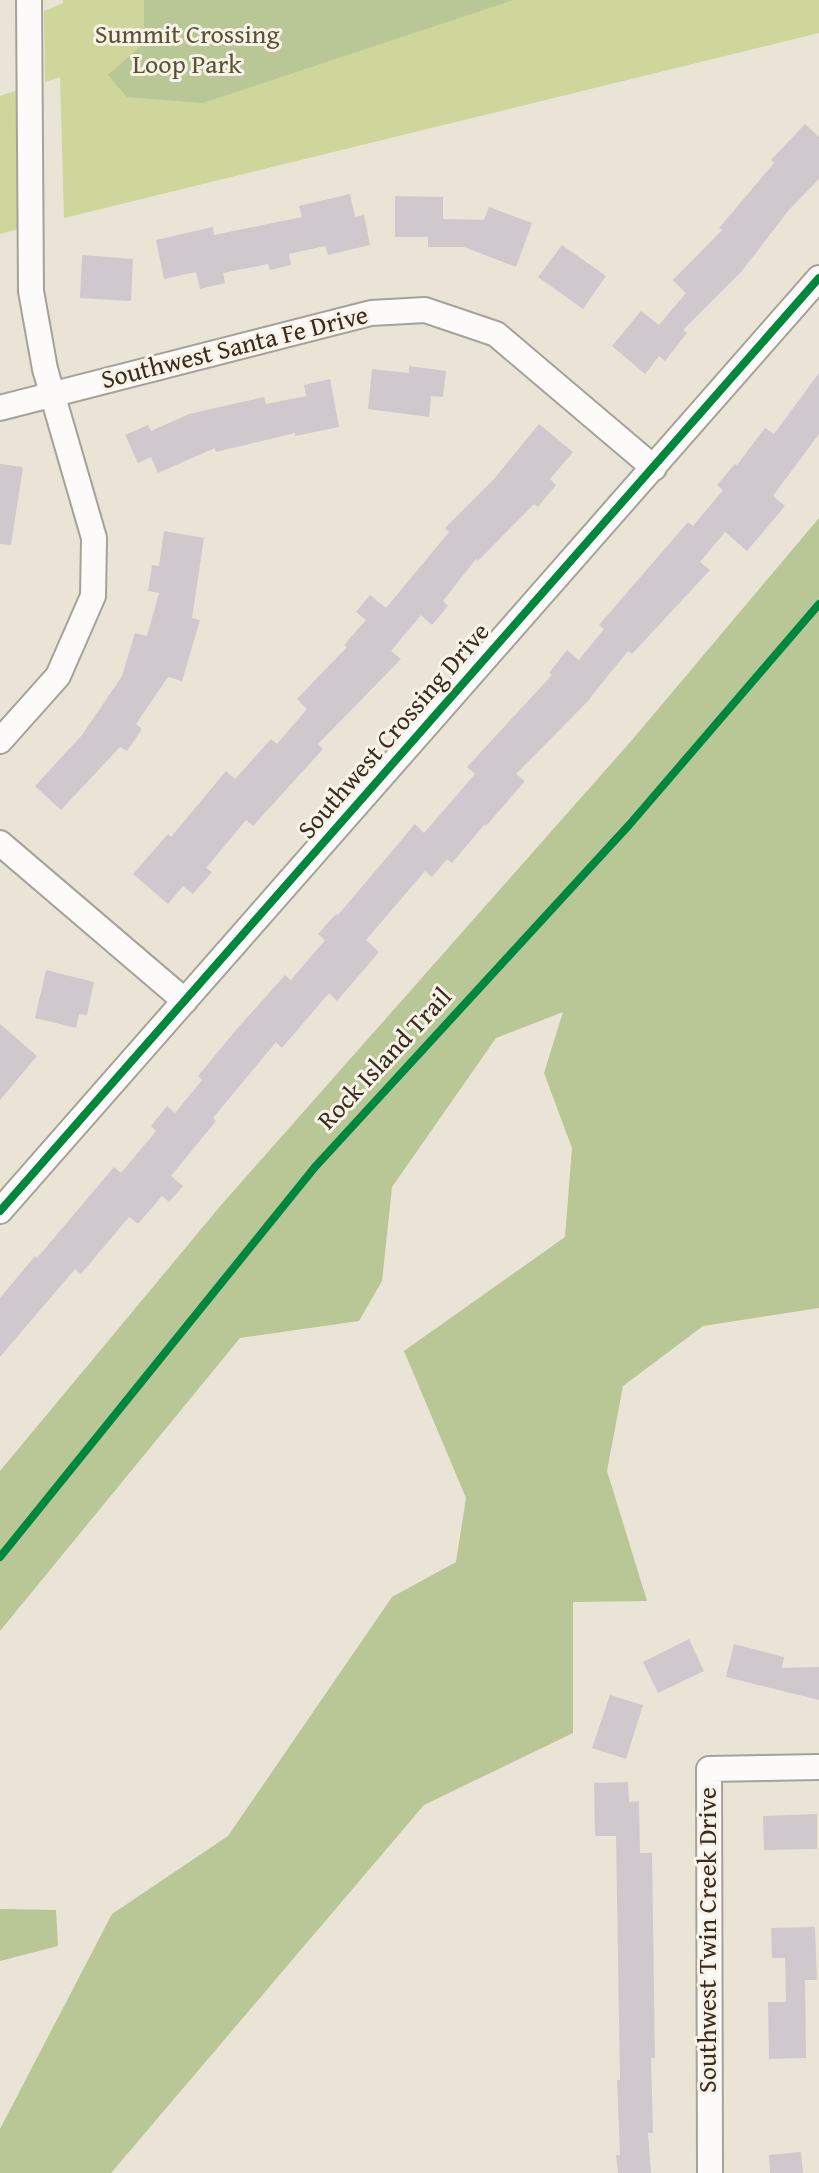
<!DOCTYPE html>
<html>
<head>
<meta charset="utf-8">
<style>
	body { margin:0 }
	canvas { display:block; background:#e9e4d6 }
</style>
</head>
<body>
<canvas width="819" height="2173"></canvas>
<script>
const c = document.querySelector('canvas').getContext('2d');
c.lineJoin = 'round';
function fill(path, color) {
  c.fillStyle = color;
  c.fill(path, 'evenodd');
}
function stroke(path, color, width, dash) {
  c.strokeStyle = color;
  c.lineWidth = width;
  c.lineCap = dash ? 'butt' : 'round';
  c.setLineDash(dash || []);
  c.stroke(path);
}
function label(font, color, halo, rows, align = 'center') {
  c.font = font + ' "Gentium Book Plus",serif';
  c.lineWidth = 6;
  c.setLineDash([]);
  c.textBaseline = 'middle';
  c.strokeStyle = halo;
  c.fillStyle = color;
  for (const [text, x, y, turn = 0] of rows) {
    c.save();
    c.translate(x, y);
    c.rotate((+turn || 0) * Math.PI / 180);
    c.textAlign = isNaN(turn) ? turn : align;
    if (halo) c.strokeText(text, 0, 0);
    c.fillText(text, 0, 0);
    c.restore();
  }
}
const green = new Path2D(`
	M 63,0 L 819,0 L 819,33 L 64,218 L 60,77 L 45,82 L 44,11 L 63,3 Z
	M 26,87 L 30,226 L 0,234 L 0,96 Z`);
const forest = new Path2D(`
	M 144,0 L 513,0 L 203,103 L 127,97 L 108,75 L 144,43 Z
	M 819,518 L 819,1308 L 703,1326 L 623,1386 L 607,1471 L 647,1601 L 573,1602 L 573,1733 L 424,1805 L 111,2173 L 0,2173 L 0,2129 L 112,1914 L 228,1836 L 392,1597 L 456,1562 L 466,1498 L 404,1351 L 565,1237 L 572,1148 L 544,1073 L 563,1012 L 496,1038 L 392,1187 L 382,1281 L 359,1321 L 240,1338 L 0,1631 L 0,1471 L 222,1204 L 632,740 Z
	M 0,1909 L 56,1910 L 58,1946 L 0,1961 Z`);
const building = new Path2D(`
	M 805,124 L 819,137 L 819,179 L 789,210 L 741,272 L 683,330 L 687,333 L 665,361 L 659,356 L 645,374 L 612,346 L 641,311 L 659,325 L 686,293 L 673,280 L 722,230 L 719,228 L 774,163 L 771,160 Z
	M 350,194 L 355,217 L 364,215 L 370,245 L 328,255 L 325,246 L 289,254 L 291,265 L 270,270 L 268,264 L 223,273 L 225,283 L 200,289 L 196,272 L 164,279 L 156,240 L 213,227 L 214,235 L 302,217 L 299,206 Z
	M 395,196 L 443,197 L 443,219 L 484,220 L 489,207 L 532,223 L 516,267 L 464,247 L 428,247 L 428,237 L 395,237 Z
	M 562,245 L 606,276 L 583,309 L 538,277 Z
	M 82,255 L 133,259 L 131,301 L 80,298 Z
	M 409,366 L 446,371 L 443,397 L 431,396 L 429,417 L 368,409 L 372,369 L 409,373 Z
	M 819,373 L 819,434 L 773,496 L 785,506 L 747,551 L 725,532 L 700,562 L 710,570 L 632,654 L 628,651 L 586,703 L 516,774 L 525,781 L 486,826 L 485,824 L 452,863 L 447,859 L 432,877 L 425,871 L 366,940 L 379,952 L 337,1001 L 329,993 L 282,1048 L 276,1042 L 213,1118 L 216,1121 L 171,1176 L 183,1186 L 169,1202 L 162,1196 L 138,1224 L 129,1217 L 81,1274 L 75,1269 L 0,1357 L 0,1298 L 35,1256 L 37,1258 L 114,1167 L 121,1173 L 156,1131 L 151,1126 L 167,1106 L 175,1113 L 202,1080 L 198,1076 L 236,1030 L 285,975 L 291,980 L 325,940 L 318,934 L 336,914 L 338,915 L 415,824 L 424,833 L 475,774 L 467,767 L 552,675 L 549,673 L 567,650 L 579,660 L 604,629 L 599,625 L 688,522 L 693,526 L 723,490 L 717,485 L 735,464 L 737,465 L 765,428 L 774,434 Z
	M 330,379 L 339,427 L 295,436 L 295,433 L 216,452 L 215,448 L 158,473 L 151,457 L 138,463 L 125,435 L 148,425 L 151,431 L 189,414 L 264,397 L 266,404 L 306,396 L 304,385 Z
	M 539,424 L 573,452 L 550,479 L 556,485 L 538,507 L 534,504 L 478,561 L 476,559 L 443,601 L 448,606 L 432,625 L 421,615 L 391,651 L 401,659 L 318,744 L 323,749 L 253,826 L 246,820 L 206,868 L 212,872 L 193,894 L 183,886 L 168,904 L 133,874 L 168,834 L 171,837 L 226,771 L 235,779 L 271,739 L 277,744 L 307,709 L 297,699 L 347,647 L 344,645 L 366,620 L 356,612 L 370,595 L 386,608 L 449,532 L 445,528 L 494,479 Z
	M 0,464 L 23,467 L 11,545 L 0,544 Z
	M 164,531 L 204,538 L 192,618 L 200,620 L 182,681 L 168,677 L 136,724 L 142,729 L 127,751 L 120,747 L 61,810 L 35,786 L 82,735 L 122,676 L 135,633 L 147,636 L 159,593 L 148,591 L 152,565 L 159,566 Z
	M 46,970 L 94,982 L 87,1015 L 79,1014 L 76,1028 L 35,1018 Z
	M 0,1024 L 37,1056 L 0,1100 Z
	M 689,1639 L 704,1671 L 658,1693 L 643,1662 Z
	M 734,1644 L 784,1657 L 782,1668 L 819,1667 L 819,1700 L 726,1677 Z
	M 610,1695 L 643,1705 L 626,1759 L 592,1748 Z
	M 628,1782 L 629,1802 L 639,1801 L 640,1853 L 652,1853 L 655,2058 L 651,2058 L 653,2133 L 648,2133 L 651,2173 L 618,2173 L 616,2155 L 620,2155 L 617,2080 L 620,2080 L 616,1836 L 595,1836 L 594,1783 Z
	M 817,1814 L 817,1849 L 764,1850 L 763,1816 Z
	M 815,1927 L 817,1980 L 805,1980 L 806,2058 L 769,2059 L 768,2002 L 786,2002 L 785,1958 L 772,1958 L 771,1928 Z
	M 801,2152 L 803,2173 L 770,2173 L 769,2155 Z`);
const street = new Path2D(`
	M 0,408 L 371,313 L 425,310 L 496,334 L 654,468
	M 0,741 L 58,676 L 93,596 L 94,538 L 45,369 L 31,291 L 29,0
	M 0,843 L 185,1001
	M 0,1211 L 819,278
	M 710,2173 L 709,1769 L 819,1767`);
const cycleway = new Path2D(`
	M 0,1211 L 819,278
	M 0,1557 L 315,1167 L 630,824 L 819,604`);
const parkNames = [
	["Summit Crossing",187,36],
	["Loop Park",187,66]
];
const streetNames = [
	["Southwest Santa Fe Drive",235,349,-14],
	["Southwest Crossing Drive",395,732,-49],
	["Rock Island Trail",386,1060,-47],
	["Southwest Twin Creek Drive",709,1940,-90]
];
fill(green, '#ced69c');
fill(forest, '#b9c695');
fill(building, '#cfc9cd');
stroke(street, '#a7a298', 28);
stroke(street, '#fcfbf9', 24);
stroke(cycleway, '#00873e', 8);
label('26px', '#5a5232', '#f7f3e8', parkNames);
label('26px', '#3b2a1e', '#f7f3e8', streetNames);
</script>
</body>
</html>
